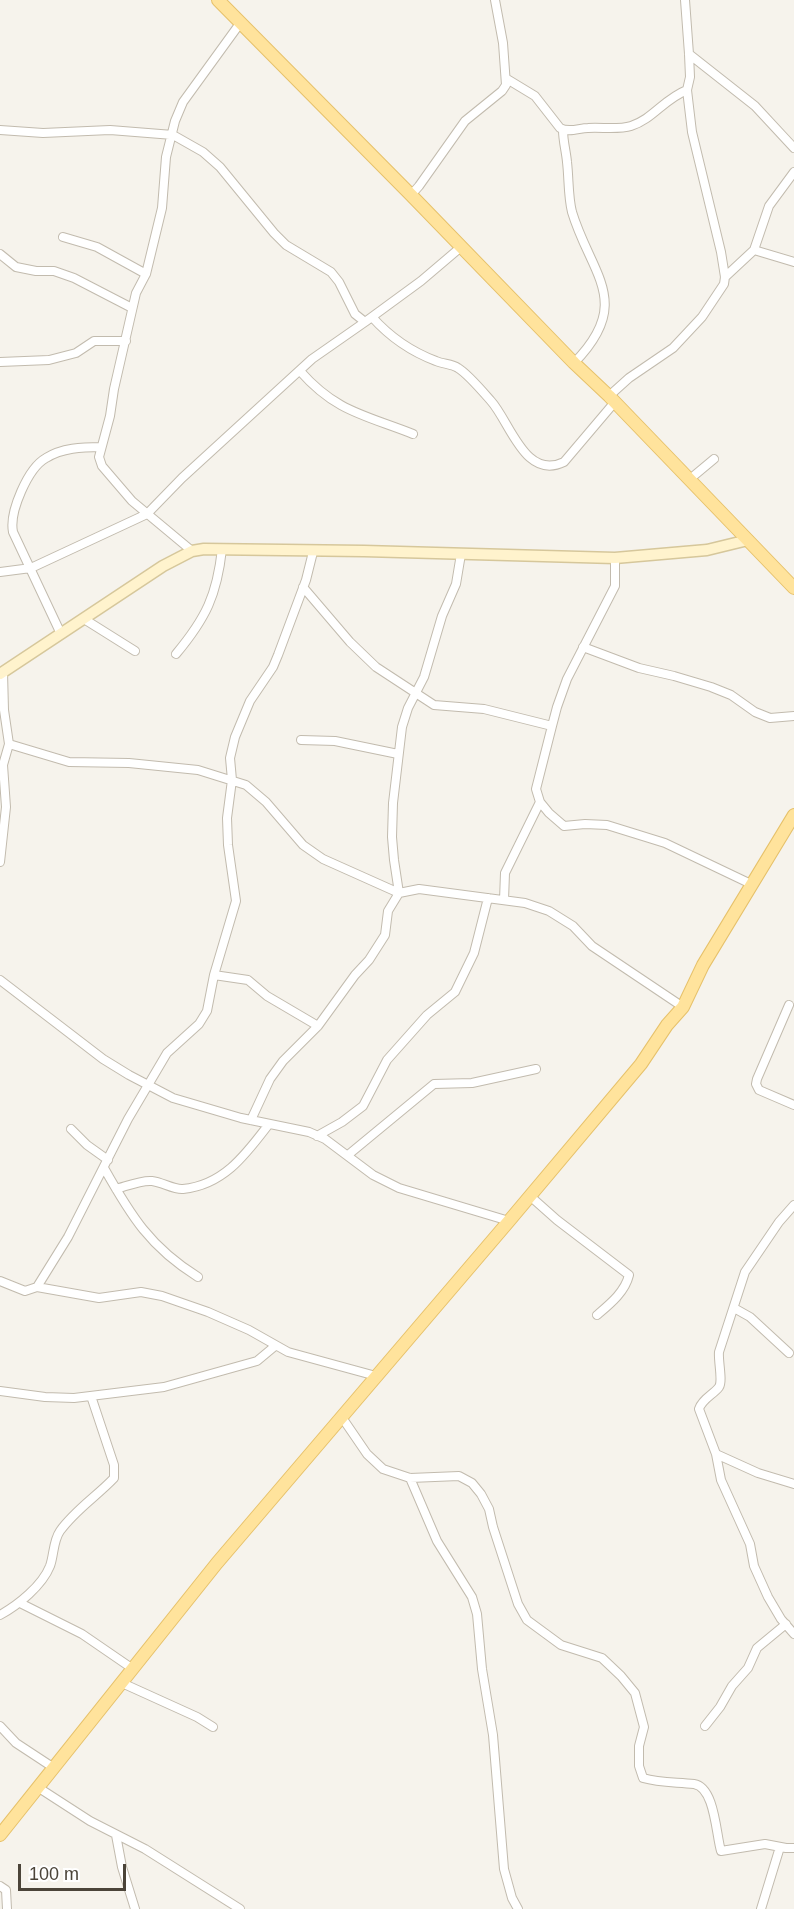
<!DOCTYPE html>
<html>
<head>
<meta charset="utf-8">
<style>
	body { margin:0 }
	#map { position:relative; width:794px; height:1909px; overflow:hidden; background:#f6f3ec; font-family:Helvetica,sans-serif }
	canvas { display:block }
	.scale { position:absolute; left:18px; top:1864px; width:108px; height:27px; box-sizing:border-box; border:3px solid #4b4439; border-top:0; padding-left:8px; font-size:18px; line-height:21px; white-space:nowrap; color:#4b4439; -webkit-text-stroke:4px #fff; paint-order:stroke }
</style>
</head>
<body>
<div id="map">
<canvas width="794" height="1909"></canvas>
<div class="scale">100 m</div>
</div>
<script>
const c = document.querySelector('canvas').getContext('2d');
c.lineJoin = 'round';
function stroke(path, color, width, dash) {
  c.strokeStyle = color;
  c.lineWidth = width;
  c.lineCap = dash ? 'butt' : 'round';
  c.setLineDash(dash || []);
  c.stroke(path);
}
const street = new Path2D(`
	M 689,54 L 755,106 L 794,148
	M 507,79 L 535,96 L 560,128 C 569,133 579,128 588,128 C 602,127 618,130 631,126 C 653,119 664,99 687,90
	M 0,130 L 43,133 L 110,130 L 173,135 L 203,152 L 220,167 L 274,233 L 286,245 L 331,272 L 339,282 L 355,314 L 365,322 L 421,281 L 461,247
	M 563,130 C 563,141 566,151 567,162 C 569,179 568,196 572,212 C 591,275 634,302 574,363
	M 411,195 L 419,186 L 465,121 L 502,91 L 506,85 L 503,43 L 495,0
	M 63,237 L 97,247 L 146,274
	M 754,250 L 794,262
	M 0,254 L 16,267 L 36,271 L 54,271 L 74,278 L 132,308
	M 725,277 L 754,250 L 769,206 L 794,172
	M 372,317 C 389,336 412,352 436,361 C 443,364 452,364 458,368 C 468,374 483,392 491,401 C 510,422 525,481 564,462 L 614,403
	M 0,362 L 49,360 L 76,353 L 94,341 L 126,341
	M 300,371 C 336,412 365,415 413,434
	M 609,396 L 629,378 L 673,348 L 702,317 L 724,284 L 725,277 L 721,252 L 692,132 L 687,90 L 690,77 L 689,54 L 685,0
	M 690,479 L 714,459
	M 192,551 L 132,501 L 102,466 L 99,457 L 110,416 L 114,389 L 136,293 L 146,274 L 162,208 L 166,157 L 175,121 L 183,102 L 241,22
	M 0,572 L 31,568 L 147,514 L 182,478 L 312,359 L 365,322
	M 303,587 L 350,642 L 376,667 L 434,705 L 484,709 L 552,726 L 536,789 L 540,802 L 505,873 L 504,900
	M 84,619 L 135,651
	M 61,634 L 13,532 C 9,512 28,468 46,458 C 62,448 82,447 101,447
	M 583,647 L 639,668 L 674,676 L 711,687 L 731,695 L 755,712 L 770,718 L 794,716
	M 176,654 C 206,618 217,595 222,549
	M 552,726 L 557,707 L 567,679 L 615,586 L 615,558
	M 301,740 L 335,741 L 398,754
	M 9,744 L 69,762 L 129,763 L 198,770 L 246,785 L 266,802 L 303,845 L 323,859 L 399,893 L 419,889 L 525,903 L 549,911 L 573,926 L 592,946 L 683,1007
	M 540,802 L 549,813 L 564,826 L 585,824 L 607,825 L 665,843 L 751,884
	M 0,862 L 6,807 L 3,765 L 9,744 L 4,710 L 3,672
	M 214,975 L 248,980 L 267,996 L 318,1026
	M 0,980 L 103,1059 L 129,1075 L 173,1098 L 241,1118 L 309,1132 L 325,1139 L 373,1175 L 399,1188 L 509,1221
	M 789,1005 L 757,1079 L 756,1084 L 759,1090 L 794,1105
	M 251,1120 L 270,1079 L 283,1061 L 318,1026 L 355,975 L 369,960 L 385,935 L 388,911 L 399,893 L 394,860 L 392,837 L 393,803 L 402,727 L 408,708 L 424,677 L 442,616 L 456,584 L 461,554
	M 71,1129 L 87,1145 L 108,1160
	M 317,1136 L 342,1122 L 363,1106 L 387,1060 L 427,1015 L 455,992 L 474,953 L 488,898
	M 348,1155 L 434,1084 L 472,1083 L 536,1069
	M 104,1168 C 131,1216 150,1247 198,1277
	M 116,1189 C 127,1186 141,1180 152,1181 C 162,1182 174,1190 183,1189 C 224,1185 246,1154 269,1124
	M 530,1196 L 557,1220 L 629,1275 C 625,1292 610,1304 597,1315
	M 794,1205 L 779,1222 L 745,1272 L 719,1352 C 718,1361 723,1381 719,1387 C 713,1395 702,1399 699,1409 L 716,1454 L 721,1480 L 750,1544 L 754,1566 L 768,1597 L 781,1619 L 794,1634
	M 0,1281 L 25,1291 L 37,1287 L 68,1237 L 128,1119 L 167,1053 L 199,1024 L 207,1011 L 214,975 L 236,901 L 228,845 L 227,818 L 232,780 L 230,758 L 235,737 L 250,701 L 273,667 L 278,655 L 306,580 L 313,552
	M 37,1287 L 99,1298 L 141,1292 L 162,1296 L 208,1312 L 249,1330 L 288,1352 L 376,1376
	M 734,1308 L 750,1317 L 789,1353
	M 0,1391 L 45,1397 L 74,1398 L 164,1387 L 257,1361 L 275,1346
	M 341,1416 L 367,1454 L 383,1469 L 410,1478 L 459,1476 L 472,1483 L 481,1494 L 489,1509 L 493,1527 L 518,1604 L 527,1620 L 561,1645 L 602,1658 L 621,1676 L 635,1693 L 644,1727 L 639,1746 L 639,1766 L 643,1778 C 660,1783 677,1782 694,1784 C 715,1787 716,1835 721,1851 L 765,1844 L 786,1848 L 794,1848
	M 716,1454 L 758,1473 L 794,1484
	M 410,1478 L 437,1541 L 472,1597 L 477,1614 L 482,1669 L 493,1735 L 504,1869 L 512,1898 L 518,1909
	M 20,1603 L 82,1634 L 133,1669
	M 0,1615 C 18,1605 42,1586 50,1566 C 54,1555 53,1541 60,1531 C 75,1510 97,1496 114,1478 L 114,1465 L 91,1396
	M 122,1683 L 197,1717 L 213,1727
	M 0,1726 L 16,1743 L 54,1768
	M 705,1726 L 720,1707 L 732,1686 L 748,1668 L 757,1648 L 786,1624
	M 39,1788 L 90,1821 L 145,1849 L 240,1909
	M 116,1835 L 122,1867 L 135,1909
	M 0,1886 L 6,1890 L 7,1909
	M 761,1909 L 780,1847`);
const secondary = new Path2D(`
	M 0,674 L 163,566 L 192,551 L 204,549 L 364,551 L 615,558 L 707,550 L 748,540`);
const primary = new Path2D(`
	M 218,0 L 411,195 L 574,363 L 609,396 L 794,588
	M 0,1835 L 217,1563 L 509,1221 L 641,1064 L 667,1025 L 683,1007 L 703,965 L 794,815`);
stroke(street, '#c2bbae', 10);
stroke(secondary, '#d6c79b', 13);
stroke(primary, '#e6c16a', 14);
stroke(street, '#fff', 8);
stroke(secondary, '#fff3cd', 10);
stroke(primary, '#ffe39c', 12);
</script>
</body>
</html>
